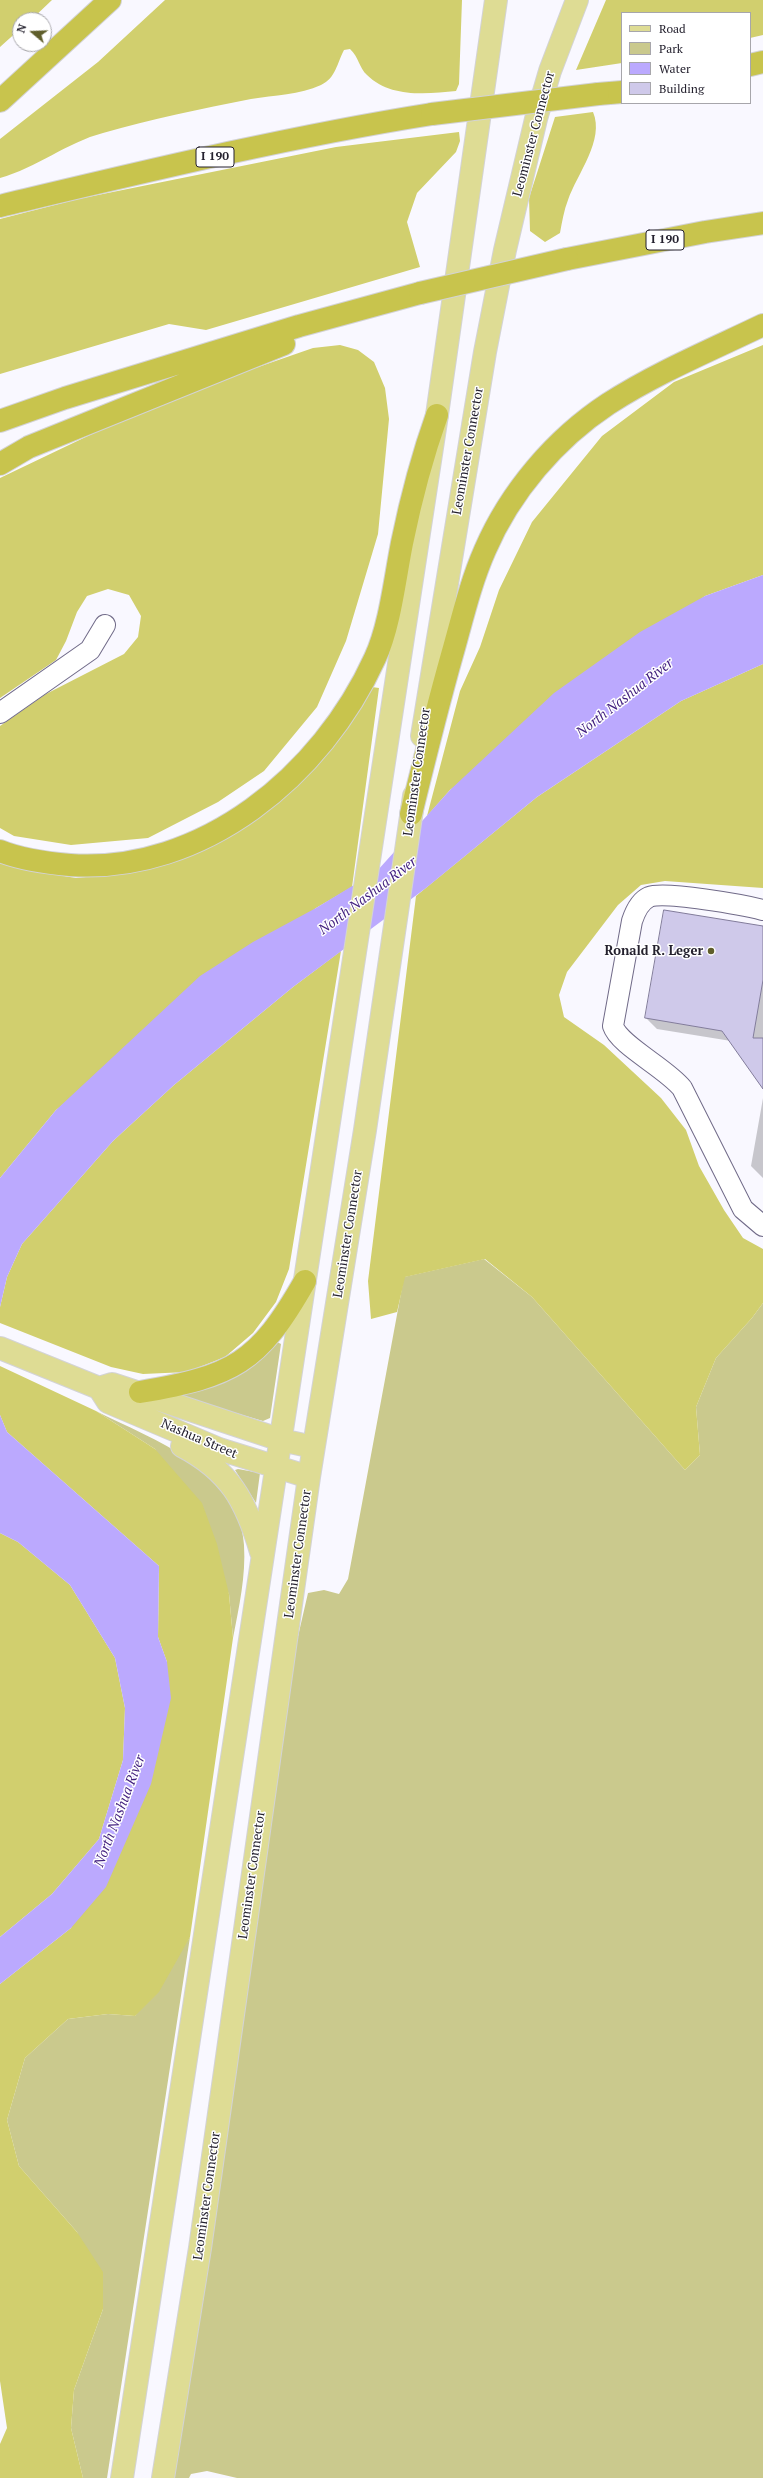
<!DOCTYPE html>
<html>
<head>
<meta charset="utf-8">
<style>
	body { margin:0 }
	#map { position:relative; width:763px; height:2478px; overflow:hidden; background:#f9f8ff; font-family:"PT Serif",serif }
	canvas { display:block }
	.legend { position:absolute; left:621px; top:12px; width:130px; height:92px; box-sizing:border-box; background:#fff; border:1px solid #a7a6ab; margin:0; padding:5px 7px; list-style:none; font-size:12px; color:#24212e }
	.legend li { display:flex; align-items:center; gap:8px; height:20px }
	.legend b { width:20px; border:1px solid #a7a6ab }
	.north { position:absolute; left:12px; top:12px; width:40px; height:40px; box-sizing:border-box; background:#fff; border:1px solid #a7a6ab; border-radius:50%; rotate:289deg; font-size:11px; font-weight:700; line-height:16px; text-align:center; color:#24212e }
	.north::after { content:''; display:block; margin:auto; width:14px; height:18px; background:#5f5e2b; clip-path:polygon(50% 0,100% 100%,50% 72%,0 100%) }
</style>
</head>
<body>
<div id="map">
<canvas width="763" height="2478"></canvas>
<ul class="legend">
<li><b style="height:5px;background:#dedc94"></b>Road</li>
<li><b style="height:11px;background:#cac98d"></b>Park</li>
<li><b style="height:11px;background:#bba9fe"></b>Water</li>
<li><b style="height:11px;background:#cfc9ea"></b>Building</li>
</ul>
<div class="north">N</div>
</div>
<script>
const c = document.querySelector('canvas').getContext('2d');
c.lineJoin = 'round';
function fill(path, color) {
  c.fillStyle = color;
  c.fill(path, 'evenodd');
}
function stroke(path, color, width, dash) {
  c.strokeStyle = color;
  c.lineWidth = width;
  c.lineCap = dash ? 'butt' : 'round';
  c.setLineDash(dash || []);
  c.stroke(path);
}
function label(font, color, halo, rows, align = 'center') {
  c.font = font + ' "PT Serif",serif';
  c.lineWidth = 3;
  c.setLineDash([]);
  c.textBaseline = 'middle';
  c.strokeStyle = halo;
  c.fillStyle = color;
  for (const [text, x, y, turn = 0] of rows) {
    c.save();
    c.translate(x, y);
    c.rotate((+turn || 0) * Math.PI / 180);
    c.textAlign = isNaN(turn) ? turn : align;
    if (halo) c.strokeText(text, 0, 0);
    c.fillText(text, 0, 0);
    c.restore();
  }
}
const green = new Path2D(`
	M 484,1259 L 532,1297 L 685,1470 L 700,1455 L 696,1407 L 716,1358 L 752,1318 L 763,1303 L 763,2478 L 237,2478 L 207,2471 L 191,2474 L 189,2478 L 169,2478 L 296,1645 L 308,1593 L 324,1590 L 339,1594 L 348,1579 L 404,1277 Z
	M 277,1342 L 281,1344 L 270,1418 L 263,1421 L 181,1397 L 181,1393 Z
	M 96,1411 C 153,1440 240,1469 244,1545 C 246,1576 239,1607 233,1638 L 229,1594 L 155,1449 Z
	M 238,1469 L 260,1473 L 256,1503 L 235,1470 Z
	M 190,1937 L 107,2478 L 83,2478 L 71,2428 L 74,2390 L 103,2309 L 77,2232 L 19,2166 L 7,2120 L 25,2058 L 68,2019 L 108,2014 L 135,2016 Z`);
const forest = new Path2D(`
	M 0,0 L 52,0 L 31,20 L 20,20 L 20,29 L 0,47 Z
	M 165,0 L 462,0 L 459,84 L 456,91 C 427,94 390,98 367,75 C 359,68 359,57 350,49 L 344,50 C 337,63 336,78 321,85 C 300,95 274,95 251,99 C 201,109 151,119 103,133 C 68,142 36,168 0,178 L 0,139 L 98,62 Z
	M 606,0 L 763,0 L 763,35 L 750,38 L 750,13 L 622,13 L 622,63 L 576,70 Z
	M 593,112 C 605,140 577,174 568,200 C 564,210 562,222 560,233 L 545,242 L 530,231 L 529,198 L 555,117 Z
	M 459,132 L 460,141 L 456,152 L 417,193 L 407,222 L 420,267 L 206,330 L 169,324 L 0,374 L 0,219 L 78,199 L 336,147 Z
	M 340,345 L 358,350 L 374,362 L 385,388 L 389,419 L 378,534 L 346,641 L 317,707 L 264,771 L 218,802 L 148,838 L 71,845 L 14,836 L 0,828 L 0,726 L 46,694 L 124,654 L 138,637 L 141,616 L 129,595 L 108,589 L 87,596 L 77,612 L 66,641 L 56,660 L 0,698 L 0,478 L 163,400 L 313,348 Z
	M 763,345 L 763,575 L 705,596 L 450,790 L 427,816 L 460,691 L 480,647 L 499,590 L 532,522 L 602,436 L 674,382 Z
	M 763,664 L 763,888 L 665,881 L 641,885 L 618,905 L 567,972 L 559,995 L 564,1017 L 604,1045 L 661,1098 L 686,1130 L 699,1166 L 724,1210 L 743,1238 L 763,1249 L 763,1303 L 752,1318 L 716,1358 L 696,1407 L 700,1455 L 685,1470 L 532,1297 L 485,1259 L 405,1277 L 397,1312 L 371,1319 L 368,1281 L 416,896 L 537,797 L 681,701 Z
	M 372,687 L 379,688 L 352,887 L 316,908 L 56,1110 L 0,1178 L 0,860 L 34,871 L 76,878 L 126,873 L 181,857 L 345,727 Z
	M 341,951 L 289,1269 L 276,1302 L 253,1333 L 225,1357 L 187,1372 L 143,1374 L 111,1367 L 0,1323 L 0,1307 L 7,1277 L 22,1244 L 113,1141 L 174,1085 L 293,987 Z
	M 0,1366 L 96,1411 L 155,1449 L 202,1503 L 217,1544 L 229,1594 L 233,1638 L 190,1937 L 159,1992 L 135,2016 L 108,2014 L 68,2019 L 25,2058 L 7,2120 L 19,2166 L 77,2232 L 103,2272 L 103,2309 L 74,2390 L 71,2428 L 83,2478 L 0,2478 L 0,2444 L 7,2428 L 0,2381 L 0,1984 L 71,1928 L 167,1662 L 158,1637 L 159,1566 L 7,1432 L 0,1415 Z
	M 0,1533 L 18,1542 L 70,1585 L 115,1658 L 125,1708 L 123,1760 L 99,1839 L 52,1894 L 0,1937 Z`);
const water = new Path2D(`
	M 763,575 L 763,664 L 681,701 L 537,797 L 426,888 L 293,987 L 174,1085 L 113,1141 L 22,1244 L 7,1277 L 0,1307 L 0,1178 L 56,1110 L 200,976 L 253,942 L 316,908 L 377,871 L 450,790 L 554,693 L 640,632 L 705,596 Z
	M 0,1415 L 7,1432 L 159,1566 L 158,1637 L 167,1662 L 171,1698 L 151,1784 L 106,1887 L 71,1928 L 0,1984 L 0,1937 L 52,1894 L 99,1839 L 123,1760 L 125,1708 L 115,1658 L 70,1585 L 18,1542 L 0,1533 Z`);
const shadow = new Path2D(`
	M 763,927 L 763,1088 L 731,1041 L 657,1029 L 646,1018 Z
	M 763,1098 L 763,1178 L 751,1166 Z`);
const building = new Path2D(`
	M 664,910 L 763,926 L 763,980 L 753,1038 L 763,1038 L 763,1089 L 722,1031 L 645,1018 Z`);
const minor = new Path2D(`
	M 0,713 L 90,650 L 105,625
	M 763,910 C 744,905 665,891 649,897 C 640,901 635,912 632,921 L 613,1026 C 619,1045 666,1068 682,1088 L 743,1209 L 763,1226`);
const major = new Path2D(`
	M 422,736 L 485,352 L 505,250 L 536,119 L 550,71 L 577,0
	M 0,1348 L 99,1388 L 108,1402 L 219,1449 L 309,1477
	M 99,1388 L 112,1384 L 281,1440 L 313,1447
	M 182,1446 C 230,1471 246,1501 261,1552
	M 122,2478 L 437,415 L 496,0
	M 163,2478 L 200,2248 L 309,1477 L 365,1130 L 414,796`);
const highway = new Path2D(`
	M 750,65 L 763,62
	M 598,94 L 622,92
	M 0,101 L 110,0
	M 0,206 C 143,172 287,137 432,114
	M 567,259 L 705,232 L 763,223
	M 0,421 L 65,398 L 299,326 L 420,293
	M 0,464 L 29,447 L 284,344
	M 411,814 C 424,761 437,708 452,655 C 462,620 470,584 485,550 C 510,492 555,439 608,404 C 656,373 711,350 763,325
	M 0,851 C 22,860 47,863 70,865 C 203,874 322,775 375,658 C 390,626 395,578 402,543 C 411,499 422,457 437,415
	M 140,1392 C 233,1376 258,1364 305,1281`);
const highwayBridge = new Path2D(`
	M 432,114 L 598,94
	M 420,293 L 567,259`);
const markers = [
	[711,951,4,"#5f5e2b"]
];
const shields = [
	[215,157,38],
	[665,240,38]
];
const shieldNames = [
	["I 190",215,157],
	["I 190",665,240]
];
const streetNames = [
	["Leominster Connector",534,134,-75],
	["Leominster Connector",468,451,-80],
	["Leominster Connector",417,772,-82],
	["Leominster Connector",348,1234,-81],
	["Nashua Street",199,1439,23],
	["Leominster Connector",298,1554,-82],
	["Leominster Connector",252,1875,-82],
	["Leominster Connector",207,2196,-82]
];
const poiNames = [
	["Ronald R. Leger",703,951]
];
const waterNames = [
	["North Nashua River",625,698,-38],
	["North Nashua River",368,896,-37],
	["North Nashua River",120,1811,-69]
];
fill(green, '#cac98d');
fill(forest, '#d1cf6e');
fill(water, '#bba9fe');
fill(shadow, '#0003');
fill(building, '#cfc9ea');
stroke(building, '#827c9b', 1);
stroke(minor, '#706a88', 22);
stroke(major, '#d3d3d5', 24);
stroke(highway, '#d3d3d5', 24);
stroke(minor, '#fff', 20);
stroke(major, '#dedc94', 22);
stroke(highway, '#c8c44d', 22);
stroke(highwayBridge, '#d3d3d5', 24, []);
stroke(highwayBridge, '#c8c44d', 22);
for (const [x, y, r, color] of markers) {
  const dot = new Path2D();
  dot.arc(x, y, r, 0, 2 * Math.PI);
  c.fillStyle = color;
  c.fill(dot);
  stroke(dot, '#fff', 1.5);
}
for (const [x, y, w] of shields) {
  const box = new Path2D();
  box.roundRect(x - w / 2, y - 10, w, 20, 3);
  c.fillStyle = '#fff';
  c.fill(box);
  stroke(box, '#24212e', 1);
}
label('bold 12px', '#24212e', null, shieldNames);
label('13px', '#24212e', '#fff', streetNames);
label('bold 13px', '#24212e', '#fff', poiNames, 'right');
label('italic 14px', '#401e7e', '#fff', waterNames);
</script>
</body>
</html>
